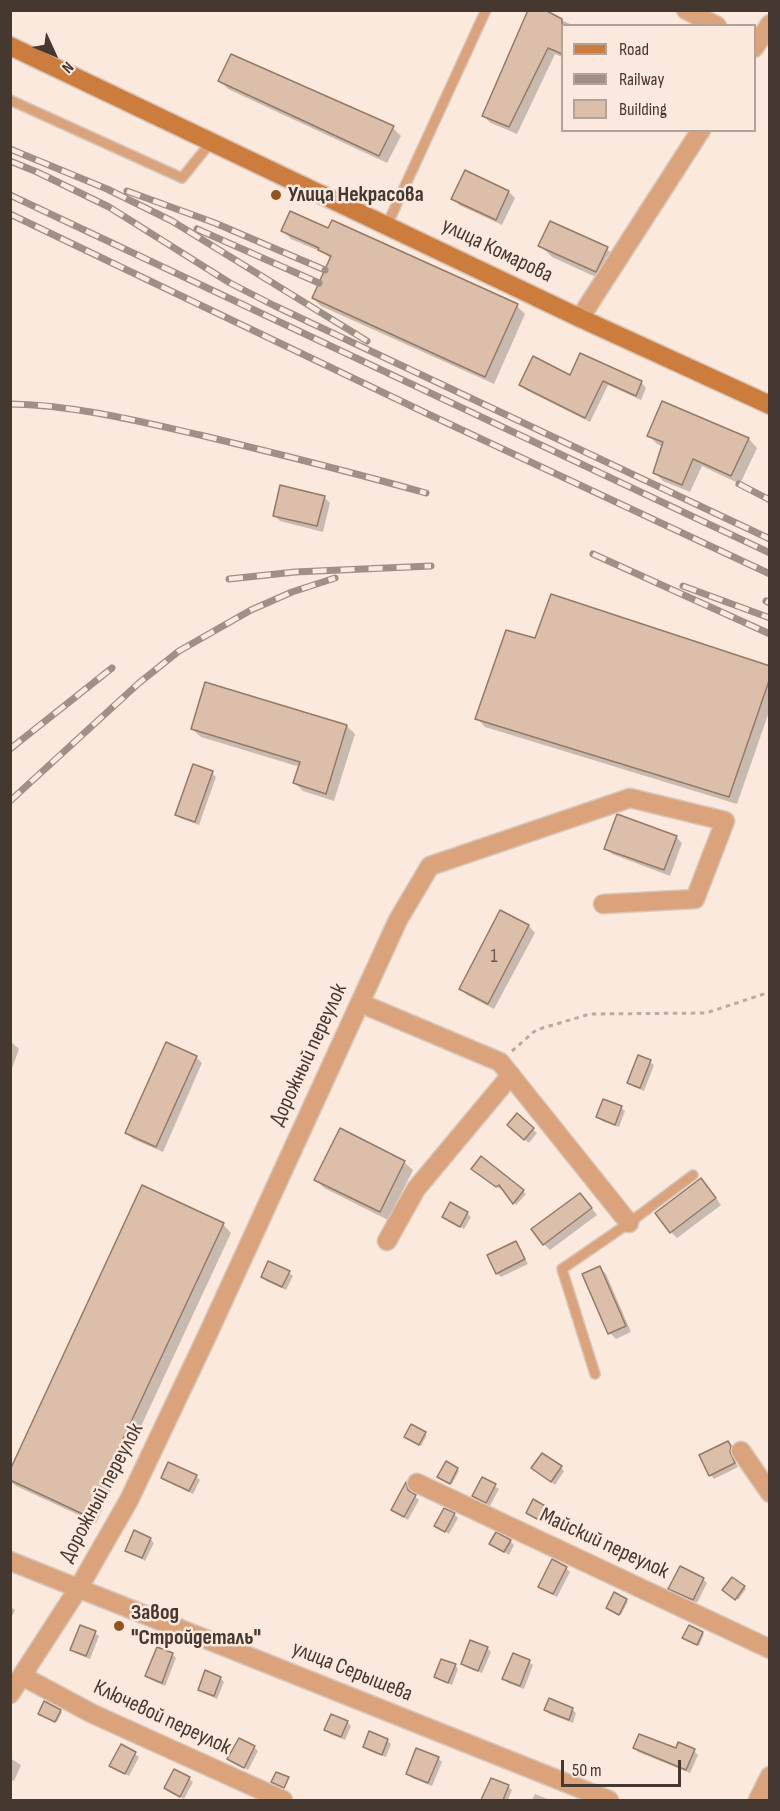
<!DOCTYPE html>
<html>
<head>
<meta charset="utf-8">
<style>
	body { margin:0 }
	#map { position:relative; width:780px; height:1811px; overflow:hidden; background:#fce9dd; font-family:"Sofia Sans Condensed",sans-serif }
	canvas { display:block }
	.frame { position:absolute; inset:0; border:12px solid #443830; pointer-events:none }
	.legend { position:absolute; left:561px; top:24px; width:195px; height:108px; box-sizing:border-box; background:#fce9dd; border:2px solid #b2a298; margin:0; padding:8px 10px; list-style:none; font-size:18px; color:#443830 }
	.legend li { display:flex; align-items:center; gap:12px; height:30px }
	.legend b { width:30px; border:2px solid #b2a298 }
	.north { position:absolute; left:24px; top:24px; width:60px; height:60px; -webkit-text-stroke:4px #fce9dd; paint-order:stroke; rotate:134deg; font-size:16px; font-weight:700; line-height:24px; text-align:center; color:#443830 }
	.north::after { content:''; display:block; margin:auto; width:21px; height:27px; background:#443830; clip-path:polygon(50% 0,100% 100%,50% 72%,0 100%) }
	.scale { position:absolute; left:561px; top:1760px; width:120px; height:27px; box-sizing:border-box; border:3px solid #443830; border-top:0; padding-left:8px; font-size:18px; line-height:21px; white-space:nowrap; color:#443830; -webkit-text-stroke:4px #fce9dd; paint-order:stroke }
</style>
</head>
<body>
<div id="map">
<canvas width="780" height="1811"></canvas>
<div class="frame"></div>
<ul class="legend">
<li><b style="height:8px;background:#cc7c3d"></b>Road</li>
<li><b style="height:8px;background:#9f9086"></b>Railway</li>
<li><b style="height:16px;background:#dcbfab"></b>Building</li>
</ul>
<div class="north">N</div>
<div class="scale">50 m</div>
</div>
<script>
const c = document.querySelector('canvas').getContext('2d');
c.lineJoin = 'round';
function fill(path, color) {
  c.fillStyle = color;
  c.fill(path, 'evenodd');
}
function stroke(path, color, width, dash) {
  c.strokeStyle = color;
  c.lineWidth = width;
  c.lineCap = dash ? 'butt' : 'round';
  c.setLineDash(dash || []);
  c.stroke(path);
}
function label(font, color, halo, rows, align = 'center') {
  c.font = font + ' "Sofia Sans Condensed",sans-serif';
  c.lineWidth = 5;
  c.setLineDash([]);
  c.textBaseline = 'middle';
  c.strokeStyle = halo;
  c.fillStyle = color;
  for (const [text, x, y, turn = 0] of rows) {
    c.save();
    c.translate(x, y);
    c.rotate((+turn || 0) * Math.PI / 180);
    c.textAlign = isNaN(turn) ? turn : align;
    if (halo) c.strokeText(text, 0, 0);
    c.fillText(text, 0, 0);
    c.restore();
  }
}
const shadow = new Path2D(`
	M 541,10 L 574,26 L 562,26 L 562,57 L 555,54 L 517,134 L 491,123 L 483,116 Z
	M 220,81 L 393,128 L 401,136 L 387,163 L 228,89 Z
	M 466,172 L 509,192 L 515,198 L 502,225 L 459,205 L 453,198 Z
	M 550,223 L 607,249 L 619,261 L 609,283 L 552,257 L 540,245 Z
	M 283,231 L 517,306 L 525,314 L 494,384 L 321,306 L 313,298 L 331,259 L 324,253 L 291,239 Z
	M 571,377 L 641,382 L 646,388 L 641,400 L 608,385 L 590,422 L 526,390 L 521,385 Z
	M 663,403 L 749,439 L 757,448 L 740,484 L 702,466 L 690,492 L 663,481 L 655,473 L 663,447 L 657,444 L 649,436 Z
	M 324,497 L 330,503 L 323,532 L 280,521 L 274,515 Z
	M 770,668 L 770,709 L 737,804 L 485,727 L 477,718 Z
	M 347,726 L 355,734 L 334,801 L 303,791 L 295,783 L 300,767 L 201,737 L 192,729 Z
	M 212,773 L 216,777 L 199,825 L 180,818 L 177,814 Z
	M 676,837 L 682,843 L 670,876 L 612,854 L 606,848 Z
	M 501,912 L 529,926 L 535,933 L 494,1009 L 467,995 L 461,989 Z
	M 10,1041 L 19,1049 L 10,1074 Z
	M 196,1057 L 202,1063 L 163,1152 L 133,1139 L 127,1133 Z
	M 650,1062 L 654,1065 L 644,1091 L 632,1086 L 628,1083 Z
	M 621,1108 L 625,1111 L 619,1127 L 602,1121 L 598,1117 Z
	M 517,1115 L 537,1133 L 529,1143 L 512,1129 Z
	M 404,1162 L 413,1170 L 388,1220 L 324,1188 L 316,1180 Z
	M 476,1172 L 523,1191 L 526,1194 L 516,1205 L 502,1187 L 500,1189 Z
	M 707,1186 L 721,1205 L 677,1238 L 671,1232 Z
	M 586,1201 L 597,1215 L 550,1250 L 544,1244 Z
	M 467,1213 L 471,1217 L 464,1229 L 444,1217 Z
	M 223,1224 L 231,1233 L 96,1523 L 16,1486 L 10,1481 L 10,1473 Z
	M 516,1243 L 528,1264 L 501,1277 L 497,1273 Z
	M 600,1268 L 606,1274 L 631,1332 L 616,1339 L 610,1333 Z
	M 289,1273 L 293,1276 L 286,1290 L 266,1281 L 263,1277 Z
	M 412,1426 L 427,1435 L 421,1446 L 407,1438 Z
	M 728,1442 L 734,1451 L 733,1457 L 738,1467 L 714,1479 L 711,1475 Z
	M 533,1468 L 561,1468 L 564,1471 L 555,1485 Z
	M 457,1469 L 459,1471 L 452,1484 L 441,1478 Z
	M 196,1476 L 200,1480 L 193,1494 L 167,1481 L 163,1478 Z
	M 483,1479 L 499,1489 L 490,1506 L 474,1496 Z
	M 406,1485 L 411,1493 L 419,1500 L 408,1520 L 393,1510 Z
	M 546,1508 L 547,1509 L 541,1520 L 529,1514 Z
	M 454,1514 L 458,1518 L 449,1534 L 436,1526 Z
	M 150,1539 L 154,1543 L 145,1561 L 127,1550 Z
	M 510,1541 L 514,1545 L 509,1555 L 491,1544 Z
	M 566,1568 L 570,1572 L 557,1597 L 540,1587 Z
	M 703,1579 L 707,1583 L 697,1603 L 674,1592 L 670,1589 Z
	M 732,1579 L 746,1589 L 738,1600 L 724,1590 Z
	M 626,1600 L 628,1601 L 621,1615 L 609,1609 Z
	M 10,1606 L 15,1610 L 10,1620 Z
	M 81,1627 L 95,1633 L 99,1636 L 90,1659 L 75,1653 L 71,1650 Z
	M 689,1627 L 704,1634 L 699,1646 L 685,1640 Z
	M 487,1648 L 491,1652 L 482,1673 L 466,1667 L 462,1663 Z
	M 158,1649 L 173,1655 L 176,1658 L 165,1686 L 151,1680 L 147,1676 Z
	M 514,1655 L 529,1662 L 533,1665 L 524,1689 L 508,1683 L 504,1679 Z
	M 455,1665 L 458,1669 L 452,1685 L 439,1680 L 436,1677 Z
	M 220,1678 L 224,1682 L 217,1699 L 203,1693 L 199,1689 Z
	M 549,1700 L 573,1710 L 576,1713 L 573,1723 L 549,1714 L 546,1710 Z
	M 60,1711 L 62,1712 L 57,1722 L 42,1715 Z
	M 347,1722 L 351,1726 L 345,1740 L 330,1734 L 326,1730 Z
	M 370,1733 L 387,1740 L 391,1744 L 386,1757 L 369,1751 L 365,1747 Z
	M 254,1747 L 258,1751 L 248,1770 L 229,1759 Z
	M 635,1748 L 694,1751 L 698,1755 L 690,1773 L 638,1752 Z
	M 135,1754 L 139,1757 L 129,1776 L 111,1765 Z
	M 10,1758 L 21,1765 L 14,1781 L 10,1779 Z
	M 438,1758 L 442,1762 L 432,1786 L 412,1778 L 408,1774 Z
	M 189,1779 L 193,1782 L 184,1799 L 166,1788 Z
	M 491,1780 L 508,1787 L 512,1790 L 508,1800 L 483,1800 Z
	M 535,1794 L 550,1800 L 551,1800 L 532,1800 Z`);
const building = new Path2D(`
	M 528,10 L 545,10 L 562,19 L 562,54 L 548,48 L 509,127 L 482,116 Z
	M 231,54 L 394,126 L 379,156 L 218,81 Z
	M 465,170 L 509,191 L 496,220 L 451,199 Z
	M 290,211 L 328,228 L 332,220 L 518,304 L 485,377 L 312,298 L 331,256 L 318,250 L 319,248 L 281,231 Z
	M 550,221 L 608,247 L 596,272 L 538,246 Z
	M 580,353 L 642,381 L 636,396 L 603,381 L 585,418 L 519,385 L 533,356 L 570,375 Z
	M 662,401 L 749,438 L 731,476 L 693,459 L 682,485 L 653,473 L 663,442 L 647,436 Z
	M 280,485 L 325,496 L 317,526 L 273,516 Z
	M 551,594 L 770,666 L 770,678 L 729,797 L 475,719 L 506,630 L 535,638 Z
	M 205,682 L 347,725 L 326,794 L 293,783 L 300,762 L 191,729 Z
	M 193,764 L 213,771 L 195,822 L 175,815 Z
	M 617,814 L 677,836 L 664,870 L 604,849 Z
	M 500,910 L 529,925 L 488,1004 L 459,989 Z
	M 166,1042 L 197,1056 L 156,1147 L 125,1133 Z
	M 638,1055 L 651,1060 L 640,1088 L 627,1083 Z
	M 603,1099 L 622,1106 L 615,1125 L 596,1117 Z
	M 517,1113 L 534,1128 L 524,1140 L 507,1125 Z
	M 340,1128 L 405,1161 L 380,1212 L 314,1180 Z
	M 481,1156 L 524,1190 L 513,1204 L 499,1185 L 496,1187 L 471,1169 Z
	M 701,1178 L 716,1198 L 670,1233 L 655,1213 Z
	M 142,1185 L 224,1223 L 87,1516 L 10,1480 L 10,1470 Z
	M 580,1193 L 592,1208 L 543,1245 L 531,1229 Z
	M 450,1202 L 468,1212 L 460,1227 L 442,1217 Z
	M 516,1241 L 525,1259 L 496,1274 L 487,1255 Z
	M 268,1261 L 290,1271 L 282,1287 L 261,1277 Z
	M 600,1266 L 626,1326 L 608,1334 L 582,1274 Z
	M 411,1424 L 426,1432 L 419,1445 L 404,1437 Z
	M 728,1441 L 731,1446 L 730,1452 L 735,1463 L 709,1476 L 699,1455 Z
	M 542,1453 L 562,1466 L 551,1482 L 531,1468 Z
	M 446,1461 L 458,1468 L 450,1484 L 437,1477 Z
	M 168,1462 L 197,1475 L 189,1491 L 161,1478 Z
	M 482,1477 L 496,1484 L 486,1503 L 472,1496 Z
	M 406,1482 L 408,1490 L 416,1495 L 404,1517 L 391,1510 Z
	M 533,1499 L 547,1507 L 539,1520 L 526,1513 Z
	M 444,1508 L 455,1513 L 445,1532 L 434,1526 Z
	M 134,1530 L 151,1538 L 142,1558 L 125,1551 Z
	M 496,1532 L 511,1540 L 504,1552 L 489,1544 Z
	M 552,1559 L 567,1567 L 553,1594 L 538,1587 Z
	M 680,1566 L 704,1578 L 693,1600 L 668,1589 Z
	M 732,1577 L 745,1586 L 735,1600 L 722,1590 Z
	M 614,1592 L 627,1599 L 619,1615 L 606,1608 Z
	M 80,1625 L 96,1631 L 86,1656 L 70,1650 Z
	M 689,1625 L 703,1632 L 697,1645 L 682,1638 Z
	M 470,1640 L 488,1647 L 478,1671 L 461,1664 Z
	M 157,1647 L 173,1653 L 162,1683 L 145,1676 Z
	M 513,1653 L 530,1660 L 520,1686 L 502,1679 Z
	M 441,1659 L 456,1664 L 448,1683 L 434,1677 Z
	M 205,1670 L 221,1677 L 214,1696 L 198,1690 Z
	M 549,1698 L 573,1708 L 569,1720 L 544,1710 Z
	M 44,1701 L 61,1710 L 55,1722 L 38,1714 Z
	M 331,1714 L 348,1721 L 341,1737 L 324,1730 Z
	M 369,1731 L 388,1739 L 382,1755 L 363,1747 Z
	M 639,1734 L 676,1748 L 678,1742 L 695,1749 L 686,1770 L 633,1748 Z
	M 239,1738 L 255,1746 L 244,1768 L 227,1759 Z
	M 121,1744 L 136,1752 L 125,1774 L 109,1766 Z
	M 416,1748 L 439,1757 L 428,1783 L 406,1774 Z
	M 174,1769 L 190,1777 L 180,1797 L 164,1788 Z
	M 276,1772 L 289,1777 L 284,1788 L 271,1782 Z
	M 491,1778 L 509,1785 L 503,1800 L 481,1800 Z`);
const path = new Path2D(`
	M 512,1051 L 536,1030 L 590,1014 L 706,1013 L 770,992`);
const lane = new Path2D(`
	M 10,100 L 182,178 L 211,142
	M 387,225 L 486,10
	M 595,1374 L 562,1269 L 629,1223 L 693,1175`);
const street = new Path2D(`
	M 686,10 L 717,26
	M 754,48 L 770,24
	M 580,318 L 701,130
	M 360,1003 L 500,1062 L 629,1223
	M 387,1241 L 416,1189 L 511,1075
	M 741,1451 L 770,1493
	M 417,1483 L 770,1649
	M 10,1561 L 609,1800
	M 22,1676 L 93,1714 L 283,1800
	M 10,1694 L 78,1589 L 129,1500 L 207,1336 L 398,920 L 430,866 L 630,798 L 725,821 L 695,899 L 603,904
	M 758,1800 L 770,1776`);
const secondary = new Path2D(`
	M 10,46 L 580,318 L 770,405`);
const rail = new Path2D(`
	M 10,149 L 107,189 L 172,221 L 367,341
	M 10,161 L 37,172 L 109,207 L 230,283 L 275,306 L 770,539
	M 127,191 L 215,223 L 325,270
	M 10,195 L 770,553
	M 10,214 L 430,415 L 770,574
	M 197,229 L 319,283
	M 10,404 C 74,405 138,421 200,435 C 275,453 351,472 426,493
	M 739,484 L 770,500
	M 593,554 L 770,634
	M 229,579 L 295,572 L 431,566
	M 683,586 L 770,618
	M 766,601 L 770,603
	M 10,749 L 112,668
	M 10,801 L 139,683 L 179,651 L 251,610 L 292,592 L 335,578`);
const markers = [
	[276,195,6,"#93531d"],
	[119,1626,6,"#93531d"]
];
const numberNames = [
	["1",494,957]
];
const poiNames = [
	["Улица Некрасова",288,195],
	["Завод",131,1613],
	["\"Стройдеталь\"",131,1638]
];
const streetNames = [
	["улица Комарова",497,251,26],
	["Дорожный переулок",309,1055,-65],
	["Дорожный переулок",102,1493,-62],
	["Майский переулок",604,1544,25],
	["улица Серышева",352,1672,22],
	["Ключевой переулок",162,1718,25]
];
fill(shadow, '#0003');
fill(building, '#dcbfab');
stroke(building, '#947967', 1.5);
stroke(lane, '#d7c6ba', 12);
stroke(street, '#d7c6ba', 21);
stroke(secondary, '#d7c6ba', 21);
stroke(path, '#bbaa9f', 3, [4.5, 4.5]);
stroke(lane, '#daa37c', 9);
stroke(street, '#daa37c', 18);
stroke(secondary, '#cc7c3d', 18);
stroke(rail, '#9f9086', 7);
stroke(rail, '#fce9dd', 4.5, [14]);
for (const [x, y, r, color] of markers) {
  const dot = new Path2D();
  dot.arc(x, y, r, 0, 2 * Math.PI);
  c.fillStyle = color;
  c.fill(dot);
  stroke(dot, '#fce9dd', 2);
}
label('20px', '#6a5a4f', null, numberNames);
label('bold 22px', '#443830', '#fce9dd', poiNames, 'left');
label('22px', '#443830', '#fce9dd', streetNames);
</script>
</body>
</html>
